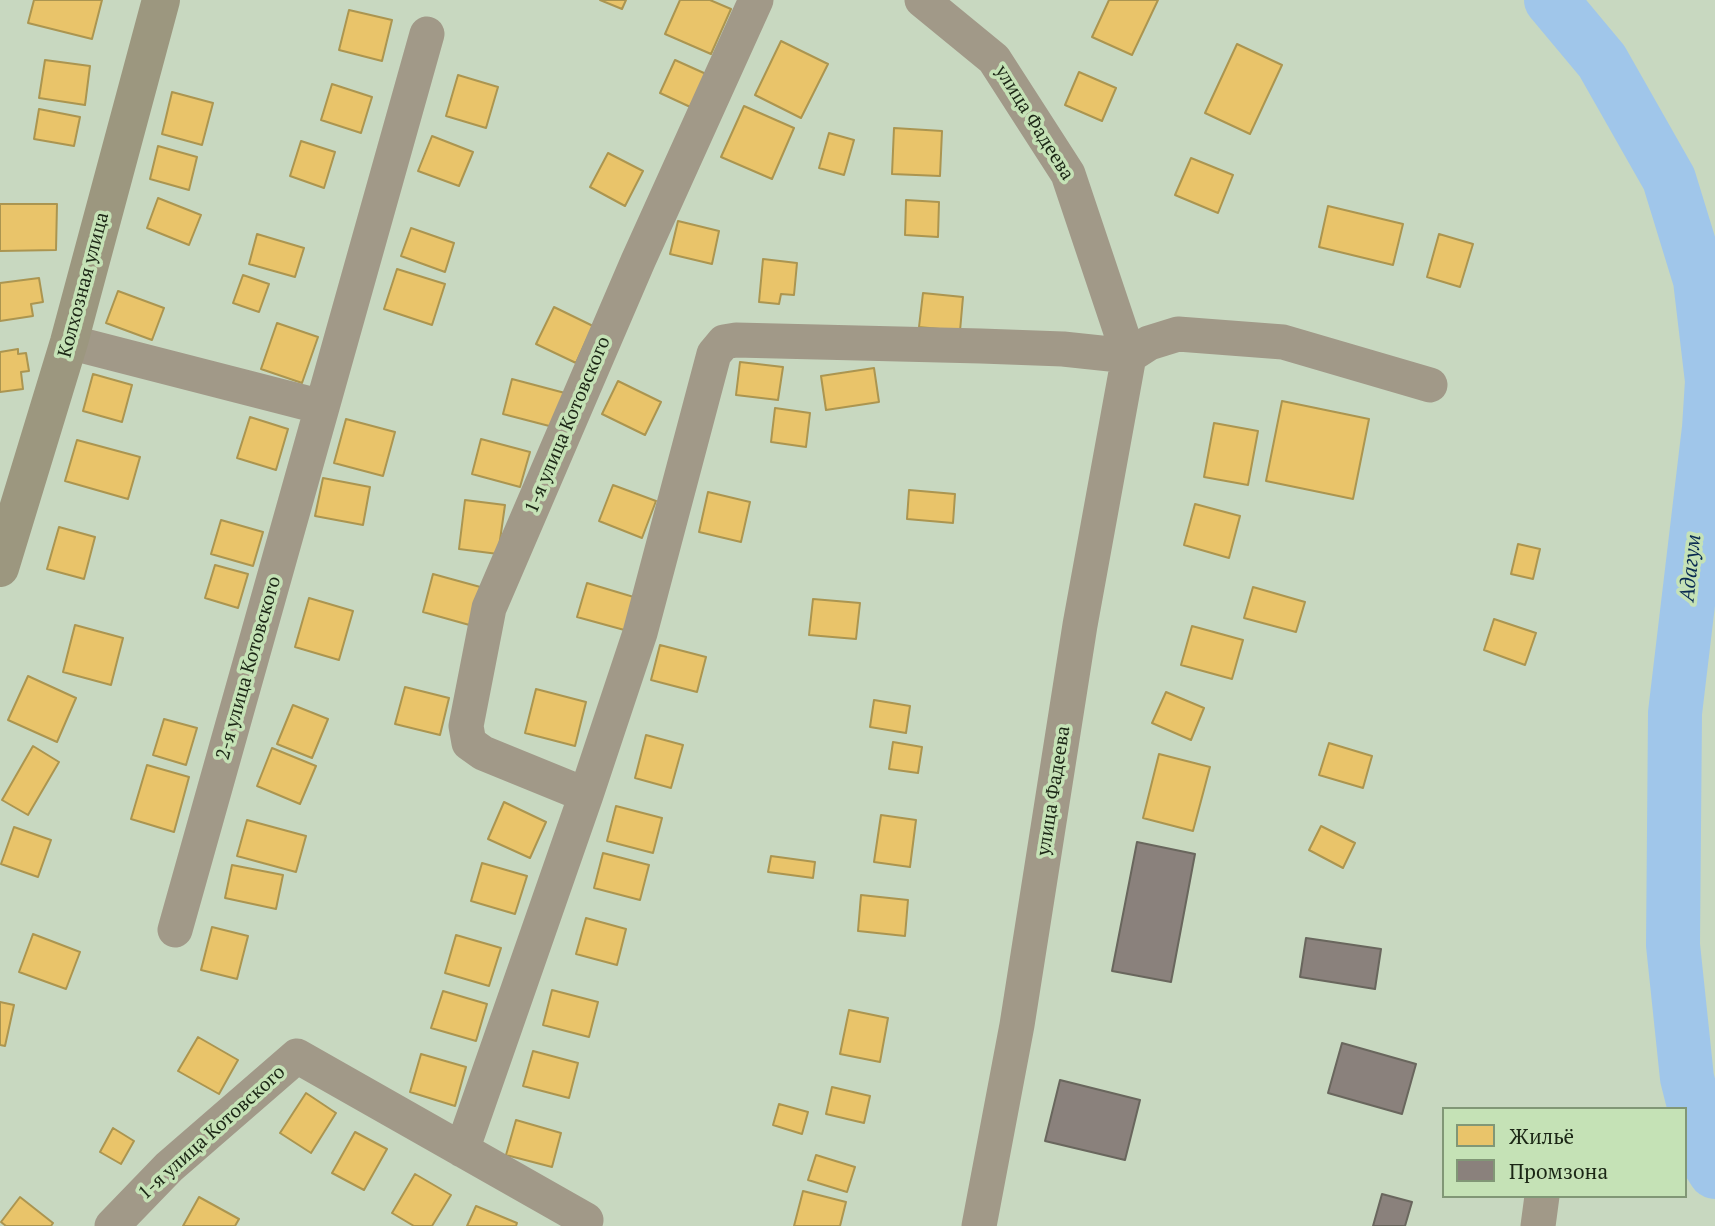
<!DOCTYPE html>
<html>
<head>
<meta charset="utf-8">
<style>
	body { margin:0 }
	#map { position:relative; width:1715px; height:1226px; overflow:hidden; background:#c8d8c0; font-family:"PT Serif",serif }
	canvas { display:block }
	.legend { position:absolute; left:1442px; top:1107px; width:245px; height:91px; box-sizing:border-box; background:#c5e2b6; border:2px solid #819776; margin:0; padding:9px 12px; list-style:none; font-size:21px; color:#1b2615 }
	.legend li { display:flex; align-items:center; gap:14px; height:35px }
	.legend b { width:35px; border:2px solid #819776 }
</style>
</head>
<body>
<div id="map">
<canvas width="1715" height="1226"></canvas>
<ul class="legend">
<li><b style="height:19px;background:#e9c46a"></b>Жильё</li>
<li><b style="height:19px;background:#8a817c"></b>Промзона</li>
</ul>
</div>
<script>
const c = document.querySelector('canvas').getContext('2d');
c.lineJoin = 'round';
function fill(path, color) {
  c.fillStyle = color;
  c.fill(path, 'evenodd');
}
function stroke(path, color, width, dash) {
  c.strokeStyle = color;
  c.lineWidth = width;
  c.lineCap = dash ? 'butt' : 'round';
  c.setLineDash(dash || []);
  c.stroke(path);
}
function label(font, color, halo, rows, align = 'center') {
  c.font = font + ' "PT Serif",serif';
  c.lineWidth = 7;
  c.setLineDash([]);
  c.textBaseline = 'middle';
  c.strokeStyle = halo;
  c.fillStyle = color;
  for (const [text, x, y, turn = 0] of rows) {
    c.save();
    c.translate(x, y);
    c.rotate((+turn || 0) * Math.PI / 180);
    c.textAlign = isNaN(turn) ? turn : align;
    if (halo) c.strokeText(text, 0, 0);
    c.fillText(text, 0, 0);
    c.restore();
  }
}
const homes = new Path2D(`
	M 34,0 L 102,0 L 92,39 L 28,23 Z
	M 600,0 L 626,0 L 622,9 Z
	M 680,0 L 710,0 L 731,9 L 711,54 L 665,34 Z
	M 1109,0 L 1158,0 L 1132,55 L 1092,37 Z
	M 349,10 L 392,20 L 382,61 L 339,50 Z
	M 781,41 L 828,64 L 801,118 L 755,95 Z
	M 1237,44 L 1282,65 L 1250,134 L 1205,113 Z
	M 45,60 L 90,66 L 85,105 L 39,98 Z
	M 675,60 L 715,78 L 699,111 L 660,93 Z
	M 1079,72 L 1116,88 L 1102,121 L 1065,105 Z
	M 458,75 L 498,87 L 486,128 L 446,116 Z
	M 332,84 L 372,97 L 361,133 L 321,120 Z
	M 172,92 L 213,103 L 202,145 L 162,134 Z
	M 744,106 L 794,128 L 772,179 L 721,157 Z
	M 39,109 L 80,117 L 74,146 L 34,139 Z
	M 894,128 L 942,131 L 940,176 L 892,174 Z
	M 829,133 L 854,140 L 844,175 L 819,168 Z
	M 432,136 L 473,152 L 459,186 L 418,171 Z
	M 301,141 L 335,152 L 324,188 L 290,176 Z
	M 158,146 L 197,157 L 189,190 L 150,179 Z
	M 608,153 L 643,171 L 625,206 L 590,187 Z
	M 1191,158 L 1233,175 L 1218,213 L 1175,195 Z
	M 158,198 L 201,215 L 189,245 L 147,228 Z
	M 906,200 L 939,202 L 938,237 L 905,235 Z
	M 0,204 L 57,204 L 56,250 L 0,251 Z
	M 1328,206 L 1403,224 L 1393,265 L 1319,247 Z
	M 678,221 L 719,231 L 712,264 L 670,254 Z
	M 411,228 L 454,243 L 445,272 L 401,256 Z
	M 257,234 L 304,248 L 295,277 L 249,264 Z
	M 1439,234 L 1473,244 L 1460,287 L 1427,277 Z
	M 763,259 L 797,263 L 794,295 L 781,294 L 779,304 L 759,302 Z
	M 397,269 L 445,284 L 432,325 L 384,309 Z
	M 243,275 L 269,284 L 259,312 L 233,303 Z
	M 39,278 L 43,302 L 31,304 L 33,316 L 0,321 L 0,283 Z
	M 118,291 L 164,308 L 152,340 L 106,323 Z
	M 923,293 L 963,297 L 960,331 L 919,327 Z
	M 554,307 L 593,326 L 576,363 L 536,344 Z
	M 277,323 L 318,337 L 302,383 L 261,369 Z
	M 18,349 L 18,354 L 26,353 L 29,371 L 21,372 L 23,389 L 0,392 L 0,352 Z
	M 740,362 L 783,367 L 778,400 L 736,395 Z
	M 874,368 L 879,402 L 826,410 L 821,376 Z
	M 93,374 L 132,385 L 122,422 L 83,411 Z
	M 512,379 L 565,393 L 557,428 L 503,414 Z
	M 618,381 L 661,402 L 645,435 L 602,414 Z
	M 1282,401 L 1369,419 L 1353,499 L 1266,481 Z
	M 775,408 L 810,413 L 806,447 L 771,442 Z
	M 250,417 L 288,429 L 276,470 L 237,458 Z
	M 346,419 L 395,432 L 383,476 L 334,463 Z
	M 1214,423 L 1258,431 L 1248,485 L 1204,477 Z
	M 481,439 L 530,452 L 520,487 L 472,474 Z
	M 77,440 L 140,457 L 128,499 L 65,481 Z
	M 323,478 L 370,487 L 363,525 L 315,516 Z
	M 613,485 L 656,501 L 642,538 L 599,521 Z
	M 909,490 L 955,494 L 953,523 L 907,519 Z
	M 708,492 L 750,502 L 741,542 L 699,532 Z
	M 465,500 L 505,505 L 498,554 L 459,549 Z
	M 1195,504 L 1240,516 L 1229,558 L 1184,545 Z
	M 221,520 L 263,532 L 253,566 L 211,554 Z
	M 59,527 L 95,537 L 84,579 L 47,569 Z
	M 1518,544 L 1540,549 L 1533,579 L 1511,574 Z
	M 215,565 L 248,574 L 238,608 L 205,598 Z
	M 433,574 L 484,588 L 473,626 L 423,612 Z
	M 587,583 L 637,598 L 628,631 L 577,617 Z
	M 1253,587 L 1305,602 L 1296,632 L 1244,618 Z
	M 309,598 L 353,611 L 339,660 L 295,647 Z
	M 813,599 L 860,603 L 856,639 L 809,635 Z
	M 1494,619 L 1536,633 L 1525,665 L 1484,650 Z
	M 75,625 L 123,638 L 111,685 L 63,672 Z
	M 1192,626 L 1243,640 L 1232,679 L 1181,665 Z
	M 660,645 L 706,657 L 697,692 L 651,680 Z
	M 28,676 L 76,698 L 57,742 L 8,720 Z
	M 405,687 L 449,698 L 440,735 L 395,724 Z
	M 536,689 L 586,702 L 575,746 L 525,733 Z
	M 1166,692 L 1204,708 L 1191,740 L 1152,723 Z
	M 874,700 L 910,706 L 906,733 L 870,727 Z
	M 293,705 L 328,719 L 312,758 L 277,744 Z
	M 164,719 L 197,728 L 186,765 L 153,755 Z
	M 646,735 L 683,745 L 671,788 L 635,778 Z
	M 893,742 L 922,747 L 918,773 L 889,769 Z
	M 1329,743 L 1372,756 L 1363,788 L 1319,775 Z
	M 33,746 L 59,762 L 28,815 L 2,800 Z
	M 272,748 L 316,766 L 300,804 L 257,786 Z
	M 1159,754 L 1210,767 L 1193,831 L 1143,818 Z
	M 147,765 L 189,777 L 174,832 L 131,819 Z
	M 504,802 L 546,822 L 530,858 L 488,839 Z
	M 616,806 L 662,818 L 653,853 L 607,841 Z
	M 881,815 L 916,820 L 910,867 L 874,862 Z
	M 247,820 L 306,836 L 296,872 L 237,856 Z
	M 1321,826 L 1355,843 L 1343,868 L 1309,850 Z
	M 14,827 L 51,840 L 38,877 L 1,864 Z
	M 603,853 L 649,865 L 640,900 L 594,888 Z
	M 771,856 L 815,862 L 813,878 L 768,872 Z
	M 482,863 L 527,876 L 515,914 L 471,901 Z
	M 232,865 L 283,875 L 276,909 L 225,898 Z
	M 861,895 L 908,900 L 905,936 L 858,931 Z
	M 586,918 L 626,929 L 617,965 L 576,954 Z
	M 212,927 L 248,936 L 237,979 L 201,970 Z
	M 33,934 L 80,952 L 66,989 L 19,972 Z
	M 456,935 L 501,948 L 489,986 L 445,973 Z
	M 552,990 L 598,1002 L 589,1037 L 543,1025 Z
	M 443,991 L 487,1004 L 476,1041 L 431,1028 Z
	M 0,1002 L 14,1005 L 5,1046 L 0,1045 Z
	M 849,1010 L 888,1018 L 880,1062 L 840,1054 Z
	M 198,1037 L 238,1060 L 219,1094 L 178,1071 Z
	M 533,1051 L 578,1063 L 569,1098 L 523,1086 Z
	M 421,1054 L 466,1067 L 455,1106 L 410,1092 Z
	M 832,1087 L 870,1096 L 864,1123 L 826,1114 Z
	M 306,1093 L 336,1113 L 311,1153 L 280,1133 Z
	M 779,1104 L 808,1112 L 802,1134 L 773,1125 Z
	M 516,1120 L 561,1133 L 552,1167 L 506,1155 Z
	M 113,1128 L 134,1141 L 121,1164 L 100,1152 Z
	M 355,1132 L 387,1149 L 364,1190 L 332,1173 Z
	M 816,1155 L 855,1167 L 847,1192 L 808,1180 Z
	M 415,1174 L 451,1195 L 432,1226 L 414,1226 L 392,1213 Z
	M 803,1191 L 846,1202 L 840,1226 L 794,1226 Z
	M 20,1197 L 53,1223 L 51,1226 L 6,1226 L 1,1222 Z
	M 199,1197 L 239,1219 L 235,1226 L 183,1226 Z
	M 476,1206 L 517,1223 L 516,1226 L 467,1226 Z`);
const industry = new Path2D(`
	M 1137,842 L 1195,854 L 1171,982 L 1112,971 Z
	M 1306,938 L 1381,949 L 1375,989 L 1300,977 Z
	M 1342,1043 L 1416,1064 L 1402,1114 L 1328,1093 Z
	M 1060,1080 L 1140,1100 L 1125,1160 L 1045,1141 Z
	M 1382,1194 L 1412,1202 L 1405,1226 L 1373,1226 Z`);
const river = new Path2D(`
	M 1551,0 L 1602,61 L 1669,179 L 1700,280 L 1712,381 L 1709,428 L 1675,713 L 1673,945 L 1687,1078 L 1708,1161 L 1715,1172`);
const street = new Path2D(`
	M 922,0 L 994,59 L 1068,174 L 1129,356 L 1080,625 L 1017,1025 L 979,1226
	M 69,342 L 322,407
	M 586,795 L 483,753 L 469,743 L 466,726 L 489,608 L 638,261 L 756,0
	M 175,930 L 427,34
	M 462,1150 L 586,795 L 640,633 L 714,354 L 724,342 L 736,340 L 981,346 L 1063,349 L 1129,356 L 1149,343 L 1178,334 L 1283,342 L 1430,385
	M 112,1226 L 169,1167 L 297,1056 L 586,1220
	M 1538,1226 L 1542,1196`);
const secondary = new Path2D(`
	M 0,568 L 69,342 L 161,0`);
const streetNames = [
	["улица Фадеева",1034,123,58],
	["Колхозная улица",84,285,-75],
	["1-я улица Котовского",568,425,-67],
	["2-я улица Котовского",249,668,-74],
	["улица Фадеева",1054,791,-81],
	["1-я улица Котовского",212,1133,-42]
];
const waterNames = [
	["Адагум",1691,568,-84]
];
fill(homes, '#e9c46a');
stroke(homes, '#ab9550', 2);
fill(industry, '#8a817c');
stroke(industry, '#69665d', 2);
stroke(river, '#a0c6ea', 54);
stroke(street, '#a19988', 35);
stroke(secondary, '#9c977f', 38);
label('19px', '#1b2615', '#c5e2b6', streetNames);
label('italic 21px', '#0a2b51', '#c5e2b6', waterNames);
</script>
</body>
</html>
